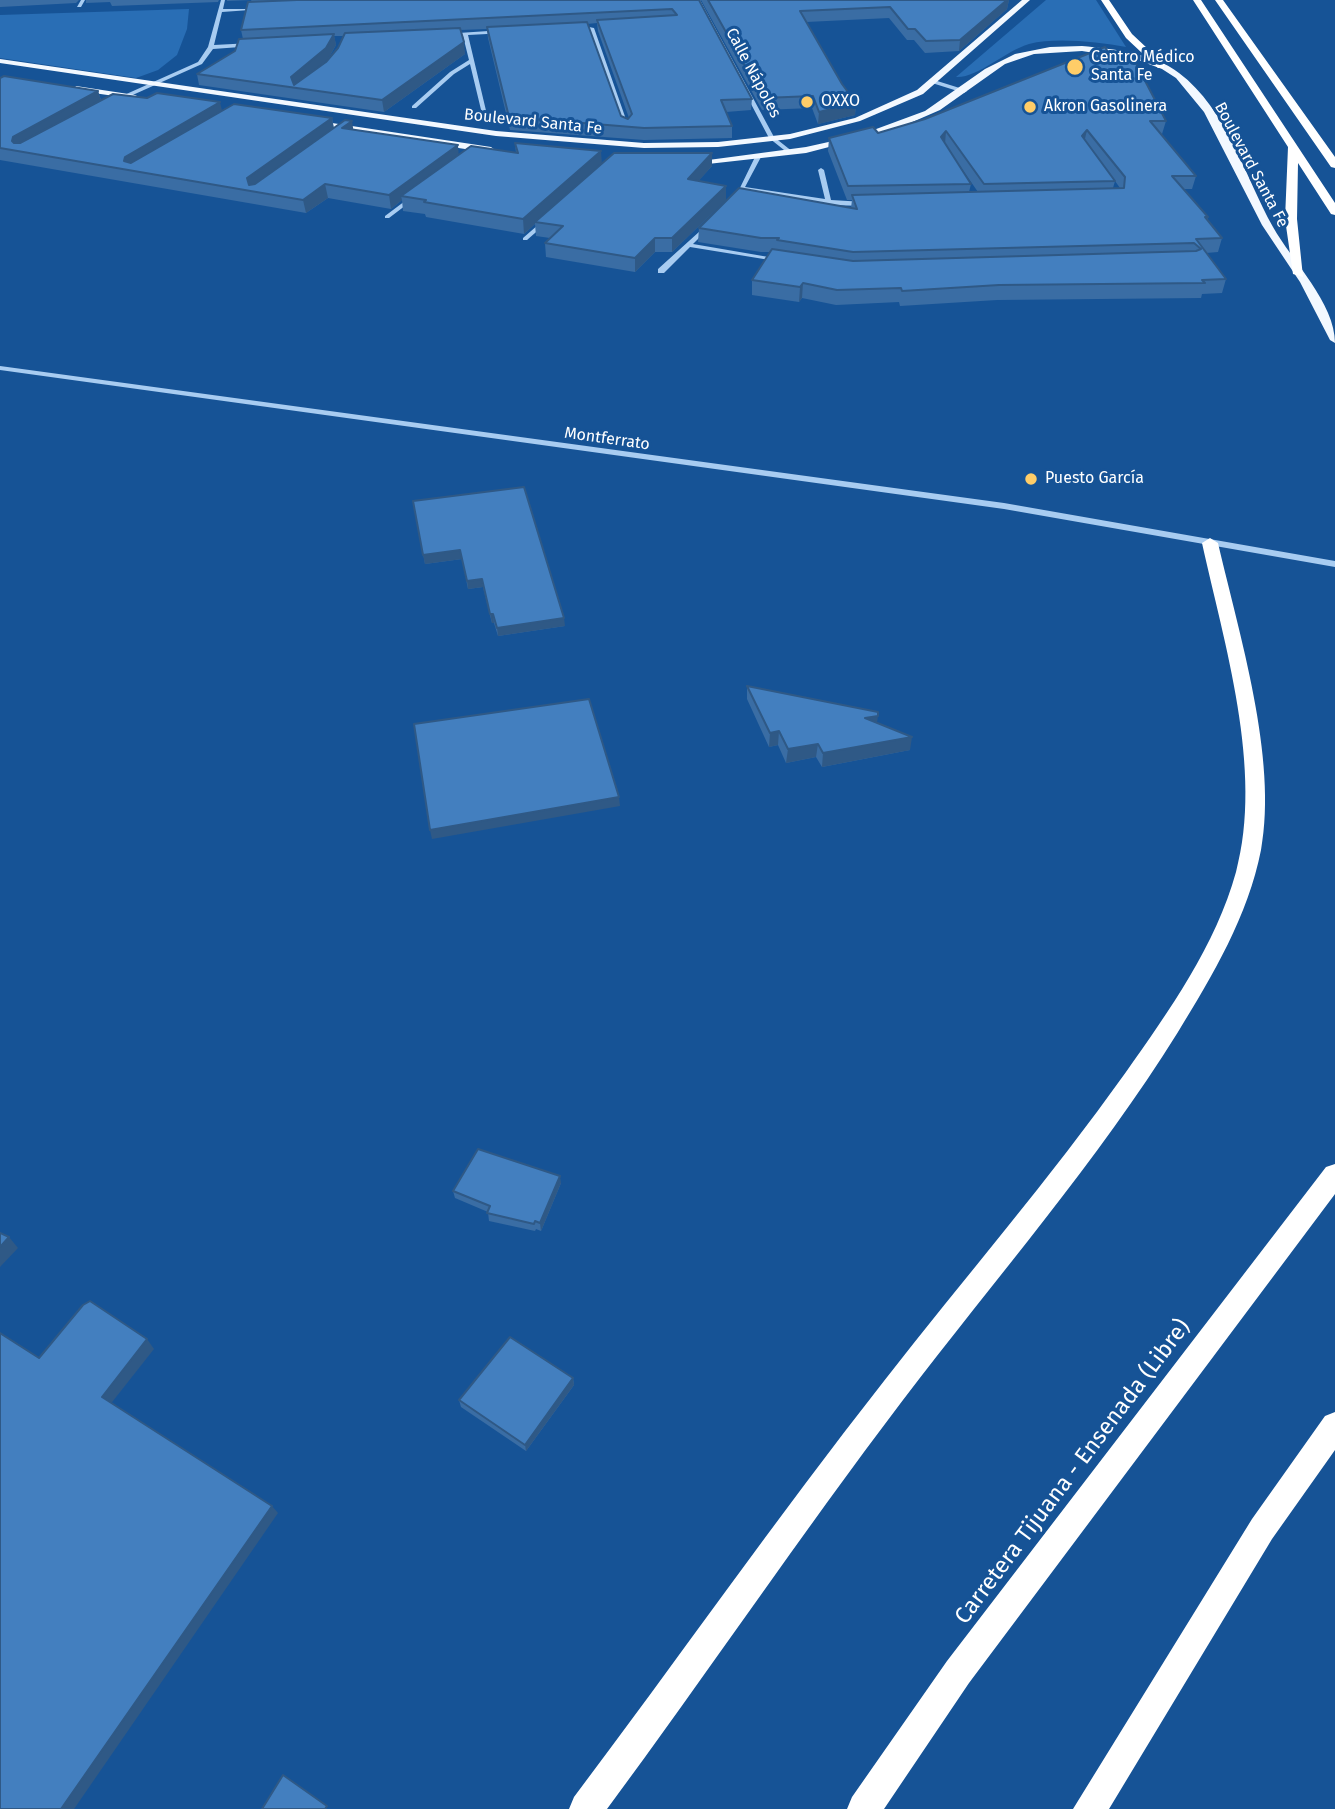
<!DOCTYPE html>
<html>
<head>
<meta charset="utf-8">
<style>
	body { margin:0 }
	canvas { display:block; background:#165396 }
</style>
</head>
<body>
<canvas width="1335" height="1809"></canvas>
<script>
const c = document.querySelector('canvas').getContext('2d');
c.lineJoin = 'round';
function fill(path, color) {
  c.fillStyle = color;
  c.fill(path, 'evenodd');
}
function stroke(path, color, width, dash) {
  c.strokeStyle = color;
  c.lineWidth = width;
  c.lineCap = dash ? 'butt' : 'round';
  c.setLineDash(dash || []);
  c.stroke(path);
}
function label(font, color, halo, rows, align = 'center') {
  c.font = font + ' "Fira Sans",sans-serif';
  c.lineWidth = 6;
  c.setLineDash([]);
  c.textBaseline = 'middle';
  c.strokeStyle = halo;
  c.fillStyle = color;
  for (const [text, x, y, turn = 0] of rows) {
    c.save();
    c.translate(x, y);
    c.rotate((+turn || 0) * Math.PI / 180);
    c.textAlign = isNaN(turn) ? turn : align;
    if (halo) c.strokeText(text, 0, 0);
    c.fillText(text, 0, 0);
    c.restore();
  }
}
const green = new Path2D(`
	M 1046,0 L 1096,0 L 1126,47 C 1098,42 1056,37 1029,44 C 1005,51 978,78 956,77 Z
	M 189,9 L 187,29 L 177,55 L 158,70 L 136,78 L 0,58 L 0,15 Z`);
const minor = new Path2D(`
	M 81,0 L 85,0 L 81,7 L 77,7 Z
	M 221,0 L 225,0 L 223,9 L 264,9 L 222,12 L 214,45 L 252,43 L 254,46 L 213,49 L 202,64 L 117,102 L 113,102 L 113,100 L 198,62 L 208,47 Z
	M 696,0 L 700,0 L 774,137 L 793,152 L 793,154 L 789,154 L 769,138 Z
	M 589,27 L 594,28 L 629,128 L 624,127 Z
	M 504,30 L 506,33 L 468,35 L 488,119 L 483,118 L 470,64 L 454,74 L 416,108 L 412,108 L 412,106 L 450,72 L 469,60 L 463,36 L 445,37 L 443,34 Z
	M 934,80 L 966,90 L 967,91 L 964,93 L 932,83 Z
	M 758,155 L 761,157 L 745,187 L 825,199 L 818,170 L 821,168 L 824,170 L 831,200 L 865,202 L 868,204 L 865,206 L 829,205 L 743,191 L 741,194 L 737,194 L 755,157 Z
	M 413,195 L 418,196 L 389,218 L 385,218 L 385,216 Z
	M 546,218 L 551,219 L 527,240 L 523,240 L 523,238 Z
	M 710,222 L 713,224 L 693,244 L 786,260 L 782,262 L 690,247 L 664,273 L 658,273 L 658,269 Z
	M 0,366 L 1004,503 L 1335,561 L 1335,567 L 1004,509 L 0,370 Z`);
const major = new Path2D(`
	M 1022,0 L 1030,0 L 923,94 L 860,121 L 790,139 L 718,147 L 644,148 L 496,136 L 0,63 L 0,59 L 496,131 L 644,143 L 718,142 L 790,134 L 855,118 L 917,90 Z
	M 1082,46 C 1113,49 1154,53 1179,73 C 1227,109 1245,177 1273,227 C 1292,261 1335,303 1335,343 L 1330,340 L 1300,282 L 1262,225 L 1204,112 L 1176,78 L 1162,69 L 1138,60 L 1082,51 L 1034,54 L 1005,64 L 940,110 L 894,130 L 806,153 L 690,166 L 686,163 L 806,147 L 860,135 L 925,111 L 985,69 L 1015,54 L 1050,47 Z
	M 76,86 L 135,95 L 139,97 L 135,99 L 73,90 Z
	M 332,123 L 491,147 L 495,150 L 491,153 L 329,128 Z`);
const highway = new Path2D(`
	M 1101,0 L 1109,0 L 1132,34 L 1164,64 L 1164,68 L 1158,68 L 1126,38 Z
	M 1193,0 L 1201,0 L 1335,203 L 1335,215 L 1331,214 L 1298,163 L 1297,219 L 1303,277 L 1293,274 L 1285,219 L 1288,147 Z
	M 1215,0 L 1223,0 L 1335,157 L 1335,168 L 1331,167 Z
	M 1210,538 L 1218,543 C 1239,634 1278,758 1261,850 C 1248,916 1213,975 1178,1032 C 1097,1162 996,1278 903,1400 C 801,1534 707,1674 607,1809 L 569,1809 L 574,1797 C 678,1659 777,1517 884,1381 C 964,1278 1050,1179 1126,1072 C 1169,1011 1216,945 1236,872 C 1264,770 1224,643 1202,543 Z
	M 1335,1164 L 1335,1194 L 969,1683 L 884,1809 L 847,1809 L 852,1797 L 947,1661 L 1326,1167 Z
	M 1335,1412 L 1335,1450 L 1272,1539 L 1109,1809 L 1073,1809 L 1252,1519 L 1325,1416 Z`);
const wall = new Path2D(`
	M 0,0 L 79,0 L 76,3 L 0,7 Z
	M 86,0 L 219,0 L 218,2 L 112,6 L 110,2 L 86,3 Z
	M 227,0 L 699,0 L 752,99 L 751,110 L 726,112 L 732,126 L 732,138 L 644,140 L 510,130 L 488,38 L 487,29 L 460,30 L 465,54 L 384,112 L 199,85 L 197,74 L 235,51 L 243,39 L 241,30 L 252,2 L 251,0 L 227,1 ZM 597,23 L 598,31 L 629,118 L 628,119 L 621,116 L 587,24 ZM 334,36 L 344,36 L 338,48 L 326,62 L 319,67 L 328,59 L 336,45 Z
	M 701,0 L 1009,0 L 1007,9 L 959,51 L 925,53 L 914,40 L 907,40 L 889,18 L 806,22 L 842,84 L 856,103 L 855,115 L 818,124 L 812,108 L 762,110 Z
	M 1109,54 L 1166,121 L 1162,134 L 1161,134 L 1196,176 L 1192,189 L 1184,189 L 1208,217 L 1207,220 L 1222,238 L 1218,252 L 1206,253 L 1226,279 L 1222,293 L 1202,294 L 1201,298 L 997,300 L 900,306 L 899,302 L 836,305 L 802,298 L 799,302 L 752,295 L 752,280 L 770,252 L 761,252 L 698,242 L 699,228 L 851,208 L 852,200 L 847,200 L 828,151 L 829,138 L 878,133 L 925,119 ZM 955,159 L 978,192 L 969,192 L 971,184 ZM 1115,181 L 1120,188 L 1113,188 Z
	M 0,78 L 98,91 L 101,100 L 222,111 L 332,118 L 334,128 L 354,130 L 459,155 L 516,153 L 515,143 L 602,164 L 712,166 L 698,181 L 726,186 L 726,200 L 672,252 L 655,252 L 635,272 L 546,257 L 545,243 L 550,238 L 536,236 L 535,224 L 524,234 L 426,217 L 425,214 L 403,211 L 402,200 L 391,209 L 328,198 L 306,213 L 0,160 Z
	M 413,501 L 565,626 L 498,636 L 494,623 L 492,623 L 483,587 L 468,589 L 462,559 L 425,564 Z
	M 747,686 L 877,722 L 910,750 L 822,767 L 816,757 L 786,763 L 778,745 L 769,747 L 747,699 Z
	M 561,1183 L 541,1231 L 536,1229 L 535,1231 L 489,1221 L 488,1212 L 455,1198 L 453,1191 Z
	M 573,1378 L 574,1385 L 526,1451 L 461,1407 L 459,1400 Z`);
const shadedWall = new Path2D(`
	M 1007,0 L 1009,0 L 1007,9 L 959,51 L 960,40 Z
	M 334,34 L 336,45 L 328,59 L 295,88 L 291,77 Z
	M 464,42 L 465,54 L 384,112 L 382,100 Z
	M 98,91 L 102,104 L 18,150 L 12,141 L 13,137 Z
	M 220,102 L 223,115 L 129,171 L 124,161 L 125,157 Z
	M 856,103 L 855,115 L 818,124 L 819,112 Z
	M 332,118 L 334,131 L 250,191 L 247,178 Z
	M 352,121 L 354,134 L 342,128 Z
	M 1087,130 L 1084,143 L 1082,136 Z
	M 946,131 L 945,144 L 941,137 Z
	M 458,145 L 459,159 L 401,196 L 402,200 L 391,209 L 389,195 Z
	M 601,151 L 602,165 L 535,222 L 535,224 L 524,234 L 523,219 Z
	M 712,153 L 712,166 L 688,193 L 688,179 Z
	M 325,184 L 328,198 L 306,213 L 303,200 Z
	M 726,186 L 726,200 L 672,252 L 672,238 Z
	M 655,238 L 655,252 L 635,272 L 635,258 Z
	M 803,283 L 802,298 L 799,302 L 800,287 Z
	M 460,550 L 462,559 L 425,564 L 423,555 Z
	M 482,579 L 483,587 L 468,589 L 467,581 Z
	M 490,614 L 493,614 L 494,623 L 492,623 Z
	M 564,618 L 565,626 L 498,636 L 497,628 Z
	M 878,716 L 876,729 L 865,718 Z
	M 779,731 L 778,745 L 769,747 L 770,733 Z
	M 912,737 L 910,750 L 822,767 L 823,753 Z
	M 818,744 L 816,757 L 786,763 L 788,749 Z
	M 619,797 L 620,806 L 432,839 L 430,830 Z
	M 560,1176 L 561,1183 L 541,1231 L 540,1223 Z
	M 9,1237 L 18,1248 L 0,1267 L 0,1247 Z
	M 147,1339 L 154,1349 L 109,1406 L 102,1397 Z
	M 573,1378 L 574,1385 L 526,1451 L 525,1445 Z
	M 272,1506 L 278,1513 L 74,1809 L 61,1809 Z`);
const building = new Path2D(`
	M 297,0 L 699,0 L 752,99 L 721,100 L 732,126 L 644,128 L 509,117 L 487,27 L 587,22 L 621,116 L 628,119 L 632,114 L 597,20 L 677,15 L 672,9 L 241,30 L 248,2 Z
	M 708,0 L 1007,0 L 960,40 L 926,41 L 915,29 L 908,29 L 890,7 L 800,11 L 842,84 L 856,103 L 819,112 L 813,96 L 763,98 Z
	M 460,28 L 464,42 L 382,100 L 197,74 L 235,51 L 239,39 L 334,34 L 326,48 L 291,77 L 294,85 L 326,62 L 338,48 L 345,33 Z
	M 1105,47 L 1109,54 L 1131,54 L 1166,121 L 1150,121 L 1196,176 L 1172,176 L 1208,217 L 1205,217 L 1222,238 L 1196,239 L 1226,279 L 1202,280 L 1205,283 L 999,285 L 902,291 L 901,288 L 837,290 L 803,283 L 800,287 L 752,280 L 772,249 L 853,261 L 1196,251 L 1201,249 L 1194,243 L 853,252 L 777,240 L 779,238 L 761,238 L 699,228 L 739,188 L 857,209 L 852,195 L 1124,188 L 1125,177 L 1087,130 L 1082,136 L 1115,181 L 984,184 L 946,131 L 941,137 L 971,184 L 848,186 L 829,138 L 873,127 L 878,133 L 925,119 Z
	M 4,76 L 98,91 L 13,137 L 12,141 L 14,143 L 20,143 L 113,94 L 147,98 L 157,93 L 220,102 L 125,157 L 124,161 L 131,163 L 234,104 L 332,118 L 247,178 L 249,185 L 255,184 L 345,120 L 352,121 L 342,128 L 458,145 L 389,195 L 325,184 L 303,200 L 0,148 L 0,78 Z
	M 515,143 L 601,151 L 523,219 L 424,202 L 426,200 L 401,196 L 471,146 L 518,153 Z
	M 614,153 L 712,153 L 688,179 L 726,186 L 672,238 L 655,238 L 635,258 L 545,243 L 563,226 L 535,222 Z
	M 524,487 L 564,618 L 497,628 L 493,614 L 490,614 L 482,579 L 467,581 L 460,550 L 423,555 L 413,501 Z
	M 747,686 L 878,712 L 878,716 L 865,718 L 912,737 L 823,753 L 818,744 L 788,749 L 779,731 L 770,733 Z
	M 589,699 L 619,797 L 430,830 L 414,724 Z
	M 478,1149 L 560,1176 L 540,1223 L 535,1221 L 534,1224 L 487,1213 L 490,1206 L 453,1191 Z
	M 0,1233 L 9,1237 L 0,1247 Z
	M 90,1301 L 147,1339 L 102,1397 L 272,1506 L 61,1809 L 0,1809 L 0,1333 L 39,1358 L 83,1305 Z
	M 510,1337 L 573,1378 L 525,1445 L 459,1400 Z
	M 283,1775 L 327,1806 L 325,1809 L 262,1809 Z`);
const markers = [
	[1075,67,9,"#ffcd68"],
	[807,102,7,"#ffcd68"],
	[1030,107,7,"#ffcd68"],
	[1031,479,7,"#ffcd68"]
];
const farPoinames = [
	["Centro Médico",1091,58],
	["Santa Fe",1091,76],
	["OXXO",821,102],
	["Akron Gasolinera",1044,107],
	["Puesto García",1045,479]
];
const farStreetnames = [
	["Calle Nápoles",753,73,62],
	["Boulevard Santa Fe",533,122,6],
	["Boulevard Santa Fe",1251,165,62],
	["Montferrato",607,439,8]
];
const nearStreetnames = [
	["Carretera Tijuana - Ensenada (Libre)",1073,1472,-53]
];
fill(green, '#296eb5');
fill(minor, '#a8ccf1');
fill(major, '#f2f8ff');
fill(highway, '#fff');
fill(wall, '#3a6da4');
fill(shadedWall, '#2f5986');
fill(building, '#437fbf');
stroke(building, '#2f5986', 2);
for (const [x, y, r, color] of markers) {
  const dot = new Path2D();
  dot.arc(x, y, r, 0, 2 * Math.PI);
  c.fillStyle = color;
  c.fill(dot);
  stroke(dot, '#165396', 2.5);
}
label('16px', '#fff', '#165396', farPoinames, 'left');
label('16px', '#fff', '#165396', farStreetnames);
label('23px', '#fff', '#165396', nearStreetnames);
</script>
</body>
</html>
